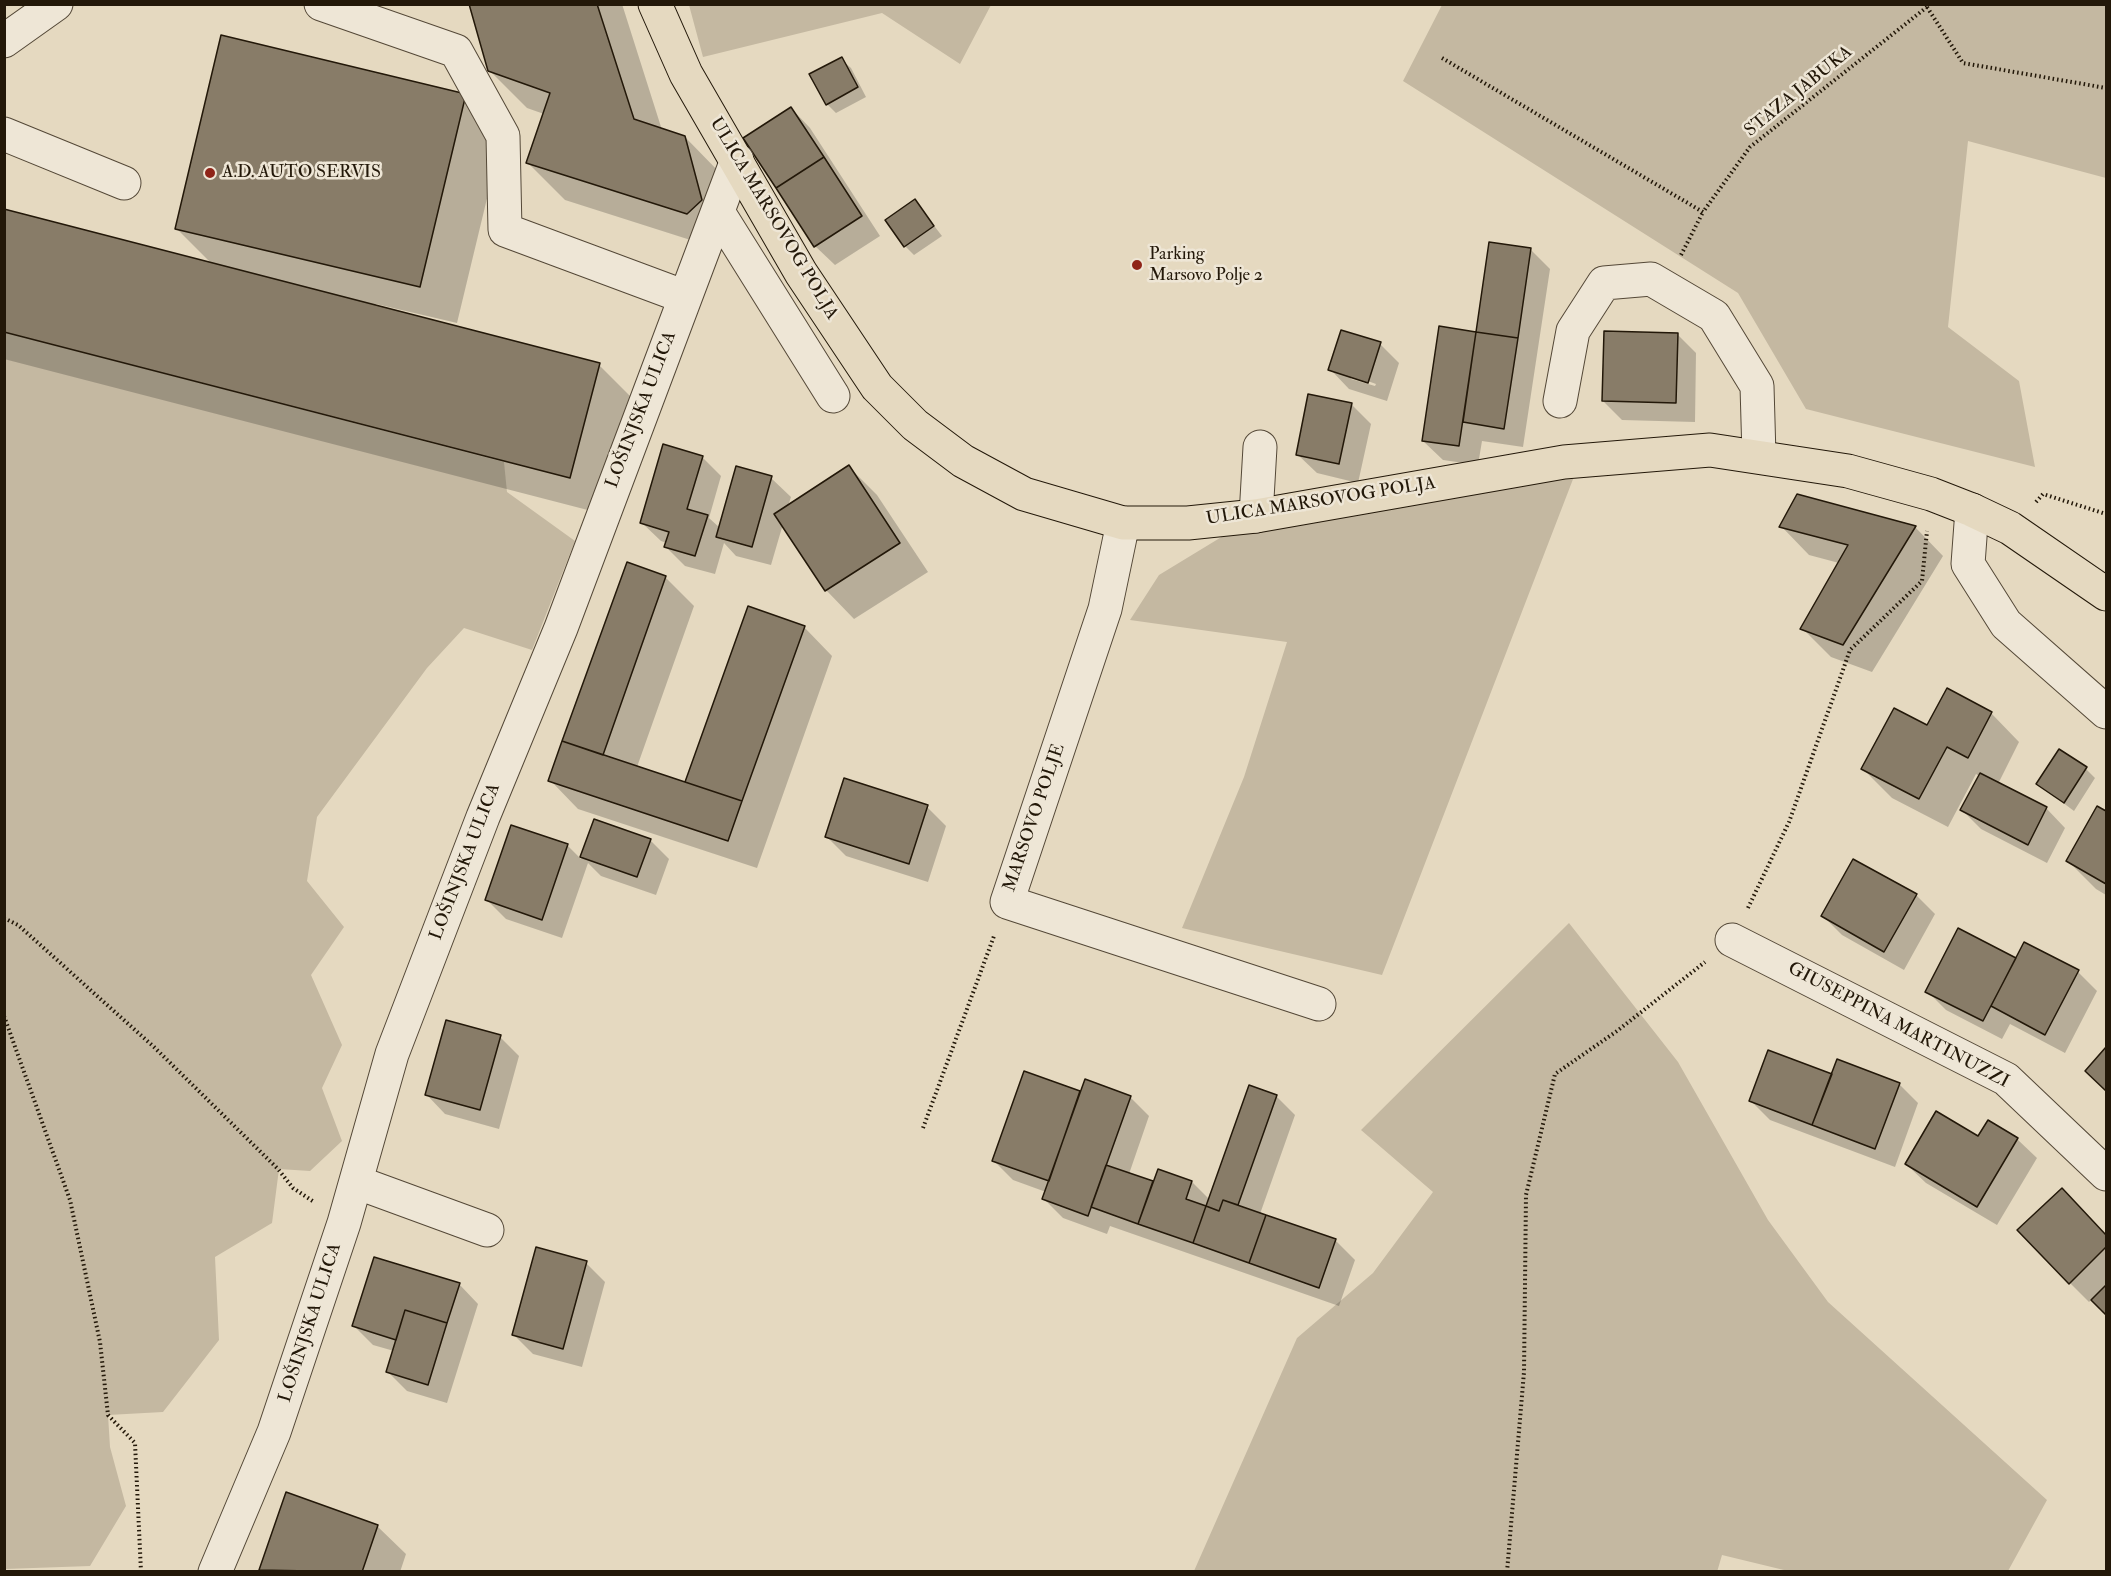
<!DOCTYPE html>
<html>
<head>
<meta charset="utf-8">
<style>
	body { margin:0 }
	#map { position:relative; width:2111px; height:1576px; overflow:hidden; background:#e5d9c0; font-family:"IM FELL Double Pica",serif }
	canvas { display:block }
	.frame { position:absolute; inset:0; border:6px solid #231809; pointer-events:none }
</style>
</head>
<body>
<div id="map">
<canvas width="2111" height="1576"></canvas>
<div class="frame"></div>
</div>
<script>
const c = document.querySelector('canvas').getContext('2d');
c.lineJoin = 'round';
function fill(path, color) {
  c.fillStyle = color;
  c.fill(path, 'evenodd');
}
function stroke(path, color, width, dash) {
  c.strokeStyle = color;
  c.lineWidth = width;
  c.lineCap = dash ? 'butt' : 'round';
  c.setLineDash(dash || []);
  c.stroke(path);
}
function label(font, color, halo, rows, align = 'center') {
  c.font = font + ' "IM FELL Double Pica",serif';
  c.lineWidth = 5;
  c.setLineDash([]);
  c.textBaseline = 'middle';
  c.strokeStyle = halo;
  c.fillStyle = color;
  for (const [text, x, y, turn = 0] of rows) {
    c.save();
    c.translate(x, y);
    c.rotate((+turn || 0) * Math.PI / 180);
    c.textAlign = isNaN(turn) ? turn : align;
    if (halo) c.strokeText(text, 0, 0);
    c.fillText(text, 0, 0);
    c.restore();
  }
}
const green = new Path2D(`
	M 689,5 L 689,4 L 991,5 L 960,64 L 882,13 L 703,57 Z
	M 1442,5 L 2106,5 L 2106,178 L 1968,141 L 1948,327 L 2019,381 L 2035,467 L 1806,409 L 1738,293 L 1403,81 Z
	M 4,332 L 504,462 L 507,492 L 575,541 L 532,650 L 464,628 L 427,668 L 317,817 L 307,881 L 344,927 L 311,975 L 342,1045 L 322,1088 L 342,1141 L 310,1171 L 279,1169 L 272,1223 L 215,1257 L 219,1340 L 163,1412 L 108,1415 L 110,1447 L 126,1506 L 90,1566 L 5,1569 Z
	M 1580,461 L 1382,975 L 1182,928 L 1244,777 L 1287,642 L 1130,620 L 1159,575 L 1256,516 Z
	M 1569,923 L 1678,1062 L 1768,1220 L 1828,1302 L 2047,1500 L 2008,1571 L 1788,1571 L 1722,1555 L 1717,1572 L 1194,1571 L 1297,1338 L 1373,1273 L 1433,1192 L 1361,1130 Z`);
const shadow = new Path2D(`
	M 471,4 L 622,4 L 662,130 L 685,137 L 722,175 L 725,251 L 565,200 L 528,163 L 544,114 L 527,108 L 489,70 Z
	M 841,59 L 851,68 L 866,97 L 836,113 L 827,104 Z
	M 465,95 L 503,132 L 457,323 L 376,304 L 375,307 L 599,365 L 636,402 L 607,515 L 4,359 L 4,211 L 213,265 L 176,228 Z
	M 791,108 L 810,128 L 880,236 L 835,265 L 815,246 L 745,138 Z
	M 915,201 L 942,236 L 914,255 L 905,246 Z
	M 1531,250 L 1550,269 L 1523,447 L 1482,441 L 1478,465 L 1443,460 L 1423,441 L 1440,328 L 1477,334 Z
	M 1677,334 L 1696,353 L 1695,422 L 1622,420 L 1603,401 Z
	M 1380,344 L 1399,363 L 1387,401 L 1349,389 L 1330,369 ZM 1351,375 L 1376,384 L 1375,386 L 1351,379 Z
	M 1352,405 L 1371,424 L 1358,483 L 1317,473 L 1297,454 Z
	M 702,457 L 721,476 L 709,518 L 720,528 L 771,478 L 791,497 L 788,506 L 849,467 L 877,495 L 928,572 L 854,619 L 826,590 L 783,524 L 771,565 L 736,556 L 724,543 L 715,574 L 685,566 L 666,547 L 667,543 L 661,541 L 641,522 Z
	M 1781,526 L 1915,527 L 1943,556 L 1872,672 L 1831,657 L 1802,628 L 1839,563 L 1809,555 Z
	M 665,577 L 694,606 L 637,767 L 686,784 L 804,627 L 832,656 L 757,868 L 578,809 L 550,780 Z
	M 1991,713 L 2019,742 L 1998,784 L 2046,808 L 2065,828 L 2047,863 L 1981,829 L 1962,810 L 1979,776 L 1976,774 L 1948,827 L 1892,798 L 1863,769 L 1928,727 Z
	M 2086,769 L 2095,778 L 2074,811 L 2038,784 Z
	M 927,807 L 946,826 L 928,882 L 846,856 L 827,837 Z
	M 2098,808 L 2106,813 L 2106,895 L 2096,889 L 2068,861 Z
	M 595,821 L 650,840 L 669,859 L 656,895 L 601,876 L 588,863 L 562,938 L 506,919 L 487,900 L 512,827 L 568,846 L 581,859 Z
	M 1916,895 L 1935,914 L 1904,970 L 1842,935 L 1822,915 Z
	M 2017,960 L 2078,972 L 2097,991 L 2065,1053 L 2010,1024 L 2002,1039 L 1946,1010 L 1927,991 Z
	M 500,1037 L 519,1056 L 499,1129 L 445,1114 L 426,1094 Z
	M 2106,1049 L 2106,1091 L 2087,1071 Z
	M 1025,1073 L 1081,1093 L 1130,1097 L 1149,1116 L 1129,1174 L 1154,1183 L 1159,1171 L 1192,1182 L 1210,1200 L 1276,1096 L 1295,1115 L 1260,1214 L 1336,1241 L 1355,1260 L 1339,1306 L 1110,1226 L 1107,1234 L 1063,1218 L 1044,1199 L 1046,1192 L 1013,1180 L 994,1161 Z
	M 1832,1076 L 1899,1084 L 1918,1103 L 1895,1167 L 1770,1120 L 1751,1101 Z
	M 1988,1122 L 2017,1139 L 2037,1158 L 1997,1225 L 1926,1183 L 1906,1164 L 1979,1138 Z
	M 2081,1209 L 2106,1236 L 2106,1313 L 2092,1299 L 2089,1302 L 2070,1283 Z
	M 586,1263 L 605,1282 L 582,1367 L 533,1354 L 514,1335 Z
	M 459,1284 L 478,1304 L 447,1403 L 407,1391 L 388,1372 L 394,1351 L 373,1345 L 354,1326 Z
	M 377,1526 L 406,1554 L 400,1572 L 263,1572 L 261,1569 Z`);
const building = new Path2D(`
	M 469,4 L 597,4 L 634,119 L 685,136 L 702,200 L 687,214 L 526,163 L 550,93 L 488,71 Z
	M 221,35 L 466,94 L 420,287 L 175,229 Z
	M 842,57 L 858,87 L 826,105 L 809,74 Z
	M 791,107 L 824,157 L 776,188 L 743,138 Z
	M 824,157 L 862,216 L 814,247 L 776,188 Z
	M 915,199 L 934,226 L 904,247 L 885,220 Z
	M 4,209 L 600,363 L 570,478 L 4,332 Z
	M 1489,242 L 1531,248 L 1518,338 L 1476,332 Z
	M 1439,326 L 1476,332 L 1459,446 L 1422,441 Z
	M 1341,330 L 1381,342 L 1368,383 L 1328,370 Z
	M 1604,331 L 1678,333 L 1676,403 L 1602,401 Z
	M 1476,332 L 1518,338 L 1504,429 L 1463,422 Z
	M 1308,394 L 1352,403 L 1339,464 L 1296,455 Z
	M 663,444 L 703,456 L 687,509 L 708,515 L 695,556 L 664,547 L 669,532 L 640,523 Z
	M 849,465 L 900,543 L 825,591 L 774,514 Z
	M 736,466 L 772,476 L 752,547 L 716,537 Z
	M 1797,494 L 1916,526 L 1843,645 L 1800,629 L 1848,545 L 1779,527 Z
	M 627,562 L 666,576 L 603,755 L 562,741 Z
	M 748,606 L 805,626 L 742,801 L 685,782 Z
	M 1947,688 L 1992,712 L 1968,758 L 1947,747 L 1919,799 L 1861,769 L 1894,708 L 1927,725 Z
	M 562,741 L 742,801 L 728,841 L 548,781 Z
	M 2059,749 L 2087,767 L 2064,803 L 2036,784 Z
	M 1980,773 L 2047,807 L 2028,845 L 1960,810 Z
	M 844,778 L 928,805 L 909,864 L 825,837 Z
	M 2097,806 L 2106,811 L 2106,884 L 2066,861 Z
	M 594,819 L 651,839 L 637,877 L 580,857 Z
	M 511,825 L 568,844 L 542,920 L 485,900 Z
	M 1853,859 L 1917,894 L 1884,952 L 1821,916 Z
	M 1958,928 L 2016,958 L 1983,1021 L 1925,992 Z
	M 2024,942 L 2079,970 L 2045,1035 L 1991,1006 Z
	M 446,1020 L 501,1035 L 480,1110 L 425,1095 Z
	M 2106,1047 L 2106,1091 L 2085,1071 Z
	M 1768,1050 L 1832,1074 L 1812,1125 L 1749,1101 Z
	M 1837,1059 L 1900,1083 L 1875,1149 L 1812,1125 Z
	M 1024,1071 L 1080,1091 L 1049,1181 L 992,1161 Z
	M 1085,1079 L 1131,1096 L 1088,1216 L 1042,1199 Z
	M 1249,1085 L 1277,1095 L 1238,1205 L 1223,1200 L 1219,1211 L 1206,1206 Z
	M 1936,1111 L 1978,1136 L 1988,1120 L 2018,1138 L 1977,1207 L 1905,1164 Z
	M 1106,1165 L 1153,1181 L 1138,1224 L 1091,1207 Z
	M 1158,1169 L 1192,1181 L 1186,1199 L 1206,1206 L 1193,1243 L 1138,1224 Z
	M 2062,1188 L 2106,1235 L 2106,1247 L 2069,1284 L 2017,1230 Z
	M 1223,1200 L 1266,1215 L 1249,1263 L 1193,1243 L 1206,1206 L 1219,1211 Z
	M 1266,1215 L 1336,1239 L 1319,1288 L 1249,1263 Z
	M 536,1247 L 587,1261 L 563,1349 L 512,1335 Z
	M 374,1257 L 460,1283 L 447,1323 L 405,1310 L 396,1340 L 352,1326 Z
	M 2106,1285 L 2106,1315 L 2091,1300 Z
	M 405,1310 L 447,1323 L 428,1385 L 386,1372 Z
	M 286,1492 L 378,1525 L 362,1572 L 259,1570 Z`);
const path = new Path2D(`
	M 1927,7 L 1963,63 L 2106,88
	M 1442,58 L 1703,212 L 1750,147 L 1927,7
	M 1681,255 L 1703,212
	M 2036,502 L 2043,494 L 2106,514
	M 1748,908 L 1789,822 L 1850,650 L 1922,581 L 1927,531
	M 4,918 L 18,925 L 153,1046 L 278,1169 L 293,1188 L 314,1202
	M 4,1016 L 70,1200 L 100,1342 L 108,1415 L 135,1443 L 141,1572
	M 923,1128 L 994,936
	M 1507,1572 L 1524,1372 L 1526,1195 L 1555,1074 L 1617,1031 L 1705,962`);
const minor = new Path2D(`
	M 321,4 L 456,51 L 503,136 L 505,230 L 685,297
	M 4,41 L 56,4
	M 4,134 L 124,183
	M 718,212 L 833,396
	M 1560,401 L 1573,331 L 1604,283 L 1651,279 L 1714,316 L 1757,386 L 1759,456
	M 1972,510 L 1968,564 L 2006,624 L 2106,712
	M 1256,516 L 1260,447
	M 1123,523 L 1105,609 L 1007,902 L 1319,1004
	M 1732,940 L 2006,1079 L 2106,1174
	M 356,1182 L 487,1230
	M 215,1572 L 274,1432 L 344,1223 L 392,1054 L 483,817 L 561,628 L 737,160`);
const major = new Path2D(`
	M 655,4 L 686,74 L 801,273 L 877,387 L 915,425 L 963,461 L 1024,494 L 1123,523 L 1188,523 L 1256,516 L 1564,462 L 1710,450 L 1848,471 L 1931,494 L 1972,510 L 2010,528 L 2106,594`);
const markers = [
	[210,173,6,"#8f2418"],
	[1137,265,6,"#8f2418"]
];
const streetNames = [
	["STAZA JABUKA",1799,92,-39],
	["ULICA MARSOVOG POLJA",773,219,59],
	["LOŠINJSKA ULICA",642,410,-69],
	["ULICA MARSOVOG POLJA",1321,502,-9],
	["MARSOVO POLJE",1035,818,-71],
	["LOŠINJSKA ULICA",466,862,-69],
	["GIUSEPPINA MARTINUZZI",1898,1026,28],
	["LOŠINJSKA ULICA",311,1323,-72]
];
const poiNames = [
	["A.D. AUTO SERVIS",222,173],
	["Parking",1149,255],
	["Marsovo Polje 2",1149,276]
];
fill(green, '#c4b8a1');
fill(shadow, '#0003');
fill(building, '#887c68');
stroke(building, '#231809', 1.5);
stroke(minor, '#544837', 35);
stroke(major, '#231809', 35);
stroke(path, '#231809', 4, [1.5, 3]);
stroke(minor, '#eee6d6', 33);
stroke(major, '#e5d9c0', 33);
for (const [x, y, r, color] of markers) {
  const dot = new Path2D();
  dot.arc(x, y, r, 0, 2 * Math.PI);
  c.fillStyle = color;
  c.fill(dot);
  stroke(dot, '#eee6d6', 2);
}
label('18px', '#231809', '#eee6d6', streetNames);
label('18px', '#231809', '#eee6d6', poiNames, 'left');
</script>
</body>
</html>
